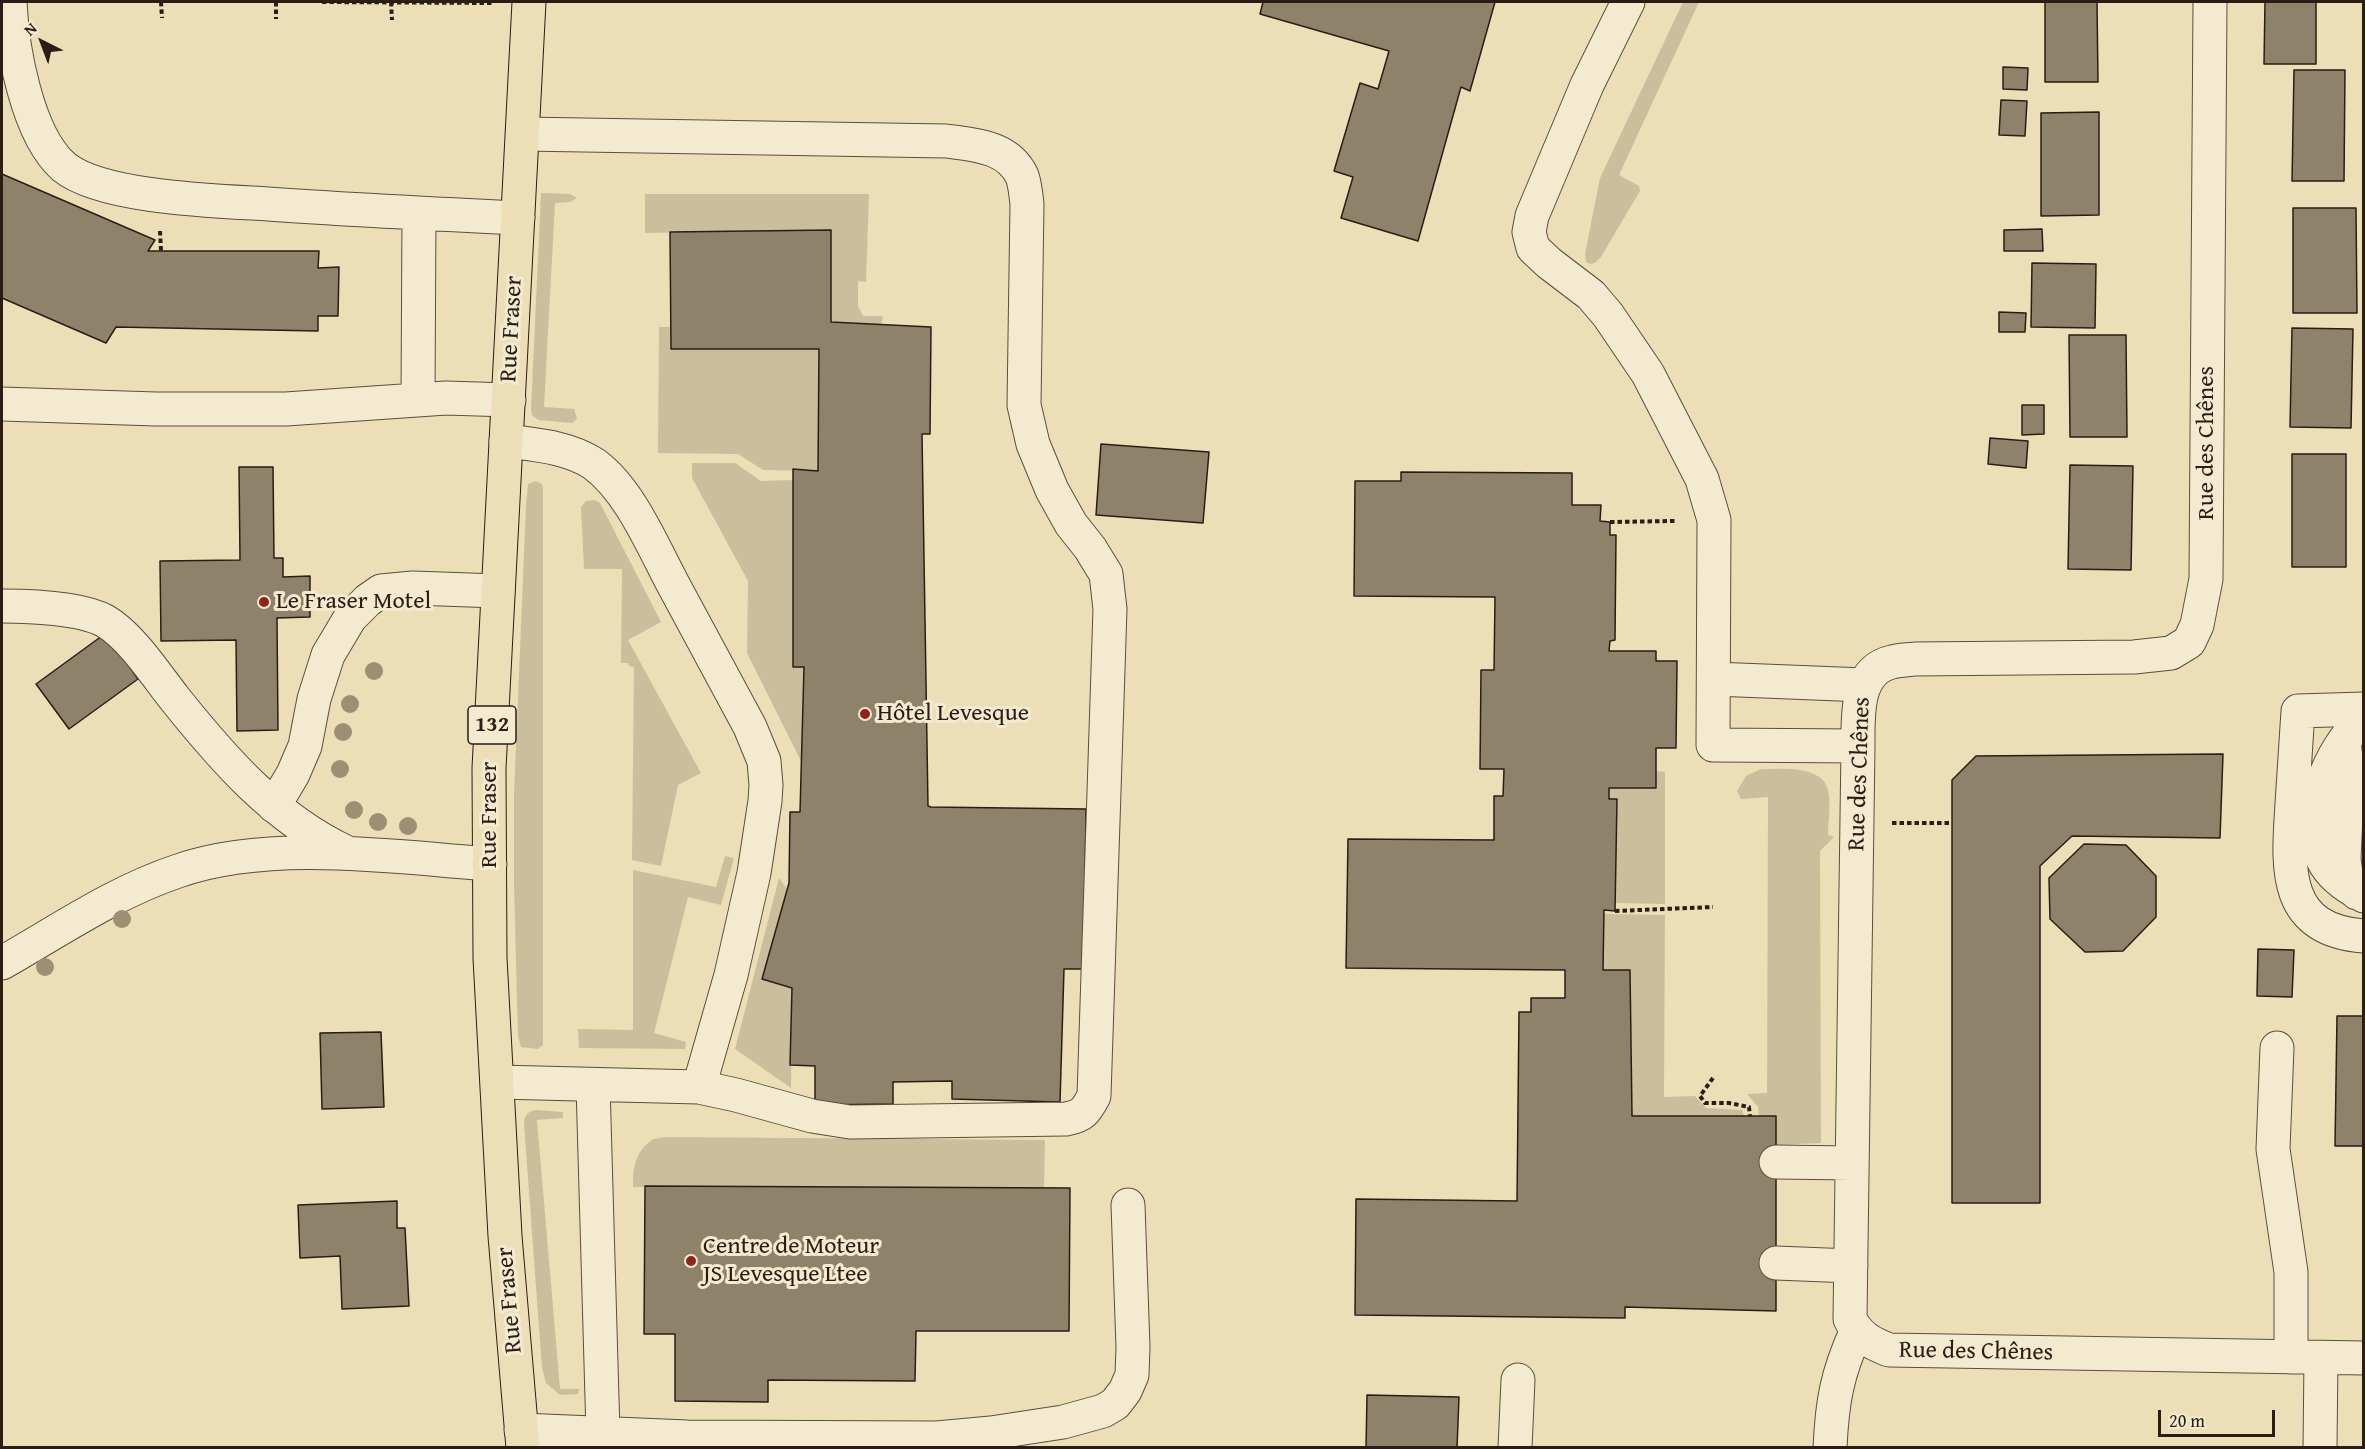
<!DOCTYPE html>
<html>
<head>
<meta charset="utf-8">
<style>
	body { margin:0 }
	#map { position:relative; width:2365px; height:1449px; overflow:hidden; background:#ecdfb7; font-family:"Gentium Book Plus",serif }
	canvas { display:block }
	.frame { position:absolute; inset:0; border:3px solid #2a1d16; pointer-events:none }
	.north { position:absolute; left:12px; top:12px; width:60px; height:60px; -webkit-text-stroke:4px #f3ead0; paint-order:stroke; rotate:318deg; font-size:16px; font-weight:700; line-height:24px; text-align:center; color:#2a1d16 }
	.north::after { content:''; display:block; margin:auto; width:21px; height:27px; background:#2a1d16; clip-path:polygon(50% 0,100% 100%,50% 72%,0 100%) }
	.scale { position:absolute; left:2158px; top:1410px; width:117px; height:27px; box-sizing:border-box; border:3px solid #2a1d16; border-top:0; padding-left:8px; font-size:18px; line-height:21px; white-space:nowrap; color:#2a1d16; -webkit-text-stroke:4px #f3ead0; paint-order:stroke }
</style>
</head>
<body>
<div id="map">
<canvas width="2365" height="1449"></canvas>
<div class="frame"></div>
<div class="north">N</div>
<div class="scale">20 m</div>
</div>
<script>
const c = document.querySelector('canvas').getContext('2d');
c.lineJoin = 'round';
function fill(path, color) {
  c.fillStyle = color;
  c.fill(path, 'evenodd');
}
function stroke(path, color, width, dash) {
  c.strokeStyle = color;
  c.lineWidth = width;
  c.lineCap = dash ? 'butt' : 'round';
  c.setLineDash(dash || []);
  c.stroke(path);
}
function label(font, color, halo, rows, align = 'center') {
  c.font = font + ' "Gentium Book Plus",serif';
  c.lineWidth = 6;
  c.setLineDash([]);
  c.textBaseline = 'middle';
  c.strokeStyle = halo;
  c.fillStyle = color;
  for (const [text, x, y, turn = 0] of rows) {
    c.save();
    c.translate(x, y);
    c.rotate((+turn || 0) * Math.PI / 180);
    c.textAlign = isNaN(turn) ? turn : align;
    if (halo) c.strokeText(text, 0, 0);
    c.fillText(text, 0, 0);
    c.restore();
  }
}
const green = new Path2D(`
	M 1683,2 L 1699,2 L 1619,175 L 1639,186 L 1640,191 L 1601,257 L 1595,263 L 1590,264 L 1586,262 L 1585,254 L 1600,178 Z
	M 541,193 L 570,194 L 577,198 L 570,202 L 555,203 L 544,407 L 574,409 L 577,419 L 572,423 L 538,420 L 532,415 L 531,409 Z
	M 645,194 L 869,194 L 866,282 L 858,281 L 858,306 L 863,316 L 883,316 L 881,325 L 831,322 L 830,230 L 645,233 Z
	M 659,327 L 671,327 L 672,349 L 819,349 L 818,471 L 763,470 L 738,454 L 658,453 Z
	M 692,463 L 735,463 L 761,481 L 793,480 L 793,667 L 804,667 L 801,761 L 747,653 L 748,581 L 692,478 Z
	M 536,481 L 542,484 L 543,488 L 543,1045 L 538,1049 L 521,1047 L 518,1036 L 514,885 L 514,793 L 526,505 L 528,484 Z
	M 594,500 L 600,503 L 661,622 L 628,640 L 701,773 L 678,785 L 661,866 L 632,860 L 634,667 L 629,666 L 628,663 L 621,663 L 622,569 L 584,569 L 581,507 L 586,501 Z
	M 1761,769 C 1780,769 1819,765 1827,787 C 1832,800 1828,821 1828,835 L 1834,837 L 1820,851 L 1821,1143 L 1776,1145 L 1776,1117 L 1759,1116 L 1758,1107 L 1747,1094 L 1767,1093 L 1768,797 L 1741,799 L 1737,791 L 1746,776 Z
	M 1656,771 L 1665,772 L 1665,904 L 1615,903 L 1609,788 L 1655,788 Z
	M 725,856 L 734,858 L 721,905 L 688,897 L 654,1033 L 686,1042 L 685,1049 L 579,1048 L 578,1029 L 633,1030 L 633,870 L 716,887 Z
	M 779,878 L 787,889 L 763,979 L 792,988 L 791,1088 L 735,1049 Z
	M 1604,914 L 1665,915 L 1664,1097 L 1695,1096 L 1706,1108 L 1742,1110 L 1744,1116 L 1632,1116 L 1630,970 L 1603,970 Z
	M 537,1110 L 563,1112 L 563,1118 L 537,1120 L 560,1389 L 579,1389 L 578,1394 L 560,1395 L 546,1383 L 542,1368 L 524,1124 C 524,1115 528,1111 537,1110 Z
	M 665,1137 L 1045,1140 L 1044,1188 L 633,1187 C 633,1166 635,1152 653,1139 Z`);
const building = new Path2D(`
	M 1263,2 L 1495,2 L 1470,91 L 1461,87 L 1418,241 L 1341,218 L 1353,177 L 1334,171 L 1360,83 L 1378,89 L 1389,51 L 1260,14 Z
	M 2045,2 L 2097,2 L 2098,82 L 2045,82 Z
	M 2265,2 L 2316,2 L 2316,64 L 2264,64 Z
	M 2003,67 L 2028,68 L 2027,90 L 2003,89 Z
	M 2294,70 L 2345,70 L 2344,181 L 2292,181 Z
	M 2001,100 L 2027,101 L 2025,136 L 1999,135 Z
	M 2099,112 L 2099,215 L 2041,216 L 2041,113 Z
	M 2,174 L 155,240 L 148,251 L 319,251 L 318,268 L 339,267 L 338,316 L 318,316 L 318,331 L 116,327 L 106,343 L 2,298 Z
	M 2293,208 L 2356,208 L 2357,313 L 2293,313 Z
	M 2042,229 L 2043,251 L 2004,251 L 2004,230 Z
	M 831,230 L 831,322 L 931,327 L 930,434 L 922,434 L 928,806 L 931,807 L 1086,809 L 1084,969 L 1064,969 L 1060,1102 L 952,1099 L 952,1081 L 893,1082 L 893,1104 L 815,1105 L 815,1066 L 790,1065 L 792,988 L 762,979 L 789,883 L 790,812 L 800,812 L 804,667 L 793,667 L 793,469 L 818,471 L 819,349 L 671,349 L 670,232 Z
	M 2032,263 L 2096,264 L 2095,328 L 2031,327 Z
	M 1999,312 L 2026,313 L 2025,332 L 1999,332 Z
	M 2292,328 L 2353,329 L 2351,428 L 2290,427 Z
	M 2069,335 L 2126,335 L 2127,437 L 2070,437 Z
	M 2022,405 L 2044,405 L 2044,434 L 2022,435 Z
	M 1990,438 L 2028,441 L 2026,468 L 1988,464 Z
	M 1101,444 L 1209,452 L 1203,523 L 1096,515 Z
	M 2292,454 L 2346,454 L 2346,567 L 2292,567 Z
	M 2070,465 L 2133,466 L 2131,570 L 2068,569 Z
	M 239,467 L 273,467 L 274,558 L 283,558 L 283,577 L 310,576 L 310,617 L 277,618 L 278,730 L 237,731 L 236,640 L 161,641 L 160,561 L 240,560 Z
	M 1401,472 L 1572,473 L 1572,505 L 1601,505 L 1600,521 L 1610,522 L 1610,535 L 1616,535 L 1615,640 L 1610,641 L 1609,651 L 1656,651 L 1656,661 L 1677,661 L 1676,748 L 1656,748 L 1656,788 L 1609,788 L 1609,799 L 1617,799 L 1615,911 L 1604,910 L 1603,970 L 1630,970 L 1632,1116 L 1776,1116 L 1776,1311 L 1625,1307 L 1625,1318 L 1355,1315 L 1356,1199 L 1517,1201 L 1519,1012 L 1531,1012 L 1531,998 L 1565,998 L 1565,970 L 1346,968 L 1348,839 L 1494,840 L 1494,796 L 1503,796 L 1504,769 L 1480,769 L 1481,670 L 1494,670 L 1495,597 L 1354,596 L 1355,481 L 1401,481 Z
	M 106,633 L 138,679 L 69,729 L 36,684 Z
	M 2223,754 L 2220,838 L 2072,836 L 2040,866 L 2040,1203 L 1952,1203 L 1952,780 L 1976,756 Z
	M 2084,844 L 2126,845 L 2156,876 L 2156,917 L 2123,951 L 2085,952 L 2050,919 L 2049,878 Z
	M 2258,949 L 2294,950 L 2292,997 L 2257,996 Z
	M 2337,1016 L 2364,1016 L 2364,1146 L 2335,1146 Z
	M 381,1032 L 384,1107 L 322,1109 L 320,1033 Z
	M 645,1186 L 1070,1188 L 1069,1331 L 916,1331 L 915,1381 L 768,1380 L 768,1402 L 675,1401 L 675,1334 L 644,1334 Z
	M 397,1201 L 397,1228 L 405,1228 L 409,1306 L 342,1309 L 340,1256 L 300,1258 L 298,1205 Z
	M 1367,1395 L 1459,1397 L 1457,1448 L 1366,1448 Z`);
const path = new Path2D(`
	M 161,2 L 162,18
	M 276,2 L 276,19
	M 322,2 L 492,3
	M 391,2 L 392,20
	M 160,231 L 161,251
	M 1610,522 L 1675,521
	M 1892,823 L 1952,823
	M 1615,911 L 1713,907
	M 1713,1078 L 1700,1096 L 1705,1103 L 1729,1103 L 1749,1107 L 1750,1116`);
const minor = new Path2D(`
	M 10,2 C 12,48 27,135 64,167 C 102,198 218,201 268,204 C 351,210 435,214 518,218
	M 1628,2 L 1587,85 L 1532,216 L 1529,232 L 1533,248 L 1549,263 L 1591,295 L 1608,315 L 1648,374 L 1702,479 L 1714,520 L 1713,745 L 1858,746
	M 2210,2 L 2206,579 L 2197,625 L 2189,642 L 2171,653 L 2134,657 L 1915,659 C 1907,660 1899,660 1892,662 C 1855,670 1858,717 1858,746 L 1850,1319 C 1859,1337 1871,1343 1889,1350 L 2364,1358
	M 523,134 L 946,141 C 974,145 1008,146 1022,176 C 1025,184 1026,195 1027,204 L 1024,405 L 1033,444 L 1052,490 L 1071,524 L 1090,548 L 1106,574 L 1110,609 L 1094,1096 C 1086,1111 1083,1116 1066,1119 L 850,1122 L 812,1116 L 736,1095 L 699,1087
	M 418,400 L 419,213
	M 2,404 L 156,409 L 286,409 L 446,398 L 509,400
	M 2,606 C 29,606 81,608 105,621 C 131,636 156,675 175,699 C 223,759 275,819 346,852
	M 1714,679 L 1864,685
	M 2364,709 L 2298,711 C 2296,742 2294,773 2292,804 C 2288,866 2281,930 2364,936
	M 2364,718 C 2329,750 2302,814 2323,860 C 2331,877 2348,888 2364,896
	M 2344,742 L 2348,773 L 2344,859 L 2346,873 L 2357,893
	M 274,806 L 293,774 L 305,746 L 314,699 L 328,655 L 350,618 L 368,600 L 381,591 L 413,588 L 498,591
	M 2,963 C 60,930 115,892 178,871 C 271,839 394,857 490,864
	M 2277,1048 L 2273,1149 L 2291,1272 L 2291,1357
	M 498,1082 L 699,1087 L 731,975 L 754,873 L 765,801 L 766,785 L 764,761 L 750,727 C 725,680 699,633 674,586 C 653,547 630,490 594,464 C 569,447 536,445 506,441
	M 593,1085 L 603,1433
	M 1776,1162 L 1852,1163
	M 1776,1263 L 1851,1266
	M 521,1430 L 687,1437 L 937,1438 L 991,1433 L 1063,1422 L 1103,1411 L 1115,1404 L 1125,1391 L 1132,1375 L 1133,1347 L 1128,1205
	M 1515,1448 L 1518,1380
	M 1830,1448 C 1832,1402 1837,1374 1856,1332
	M 2320,1448 L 2321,1358`);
const major = new Path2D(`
	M 523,1448 L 505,1236 L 490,958 L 489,768 L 529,2`);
const trees = [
	[374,671],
	[350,704],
	[343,732],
	[340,769],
	[354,810],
	[378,822],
	[408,826],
	[122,919],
	[45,967]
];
const markers = [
	[264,602,6,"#8f2418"],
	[865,714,6,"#8f2418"],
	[691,1261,6,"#8f2418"]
];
const shields = [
	[492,725,48]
];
const shieldNames = [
	["132",492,725]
];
const streetNames = [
	["Rue Fraser",512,329,-87],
	["Rue des Chênes",2207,443,-90],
	["Rue des Chênes",1860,774,-88],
	["Rue Fraser",490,815,-90],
	["Rue Fraser",510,1300,-95],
	["Rue des Chênes",1976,1352,1]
];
const poiNames = [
	["Le Fraser Motel",276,602],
	["Hôtel Levesque",877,714],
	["Centre de Moteur",703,1247],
	["JS Levesque Ltee",703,1275]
];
fill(green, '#cbbe9c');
fill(building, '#8f826a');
stroke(building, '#2a1d16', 1.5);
stroke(minor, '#5a4e3e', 35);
stroke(major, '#2a1d16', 35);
stroke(path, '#2a1d16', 4, [4.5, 3]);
stroke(minor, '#f3ead0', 33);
stroke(major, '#ecdfb7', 33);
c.fillStyle = '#9c8f74';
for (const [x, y] of trees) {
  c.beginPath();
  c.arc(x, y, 9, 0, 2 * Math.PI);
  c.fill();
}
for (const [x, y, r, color] of markers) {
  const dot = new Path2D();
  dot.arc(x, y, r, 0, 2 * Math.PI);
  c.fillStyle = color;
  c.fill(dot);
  stroke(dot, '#f3ead0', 2);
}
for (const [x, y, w] of shields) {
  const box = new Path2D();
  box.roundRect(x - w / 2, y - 19, w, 38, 4.5);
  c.fillStyle = '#f3ead0';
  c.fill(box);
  stroke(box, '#2a1d16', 1.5);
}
label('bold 22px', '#2a1d16', null, shieldNames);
label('24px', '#2a1d16', '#f3ead0', streetNames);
label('24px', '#2a1d16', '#f3ead0', poiNames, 'left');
</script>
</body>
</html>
